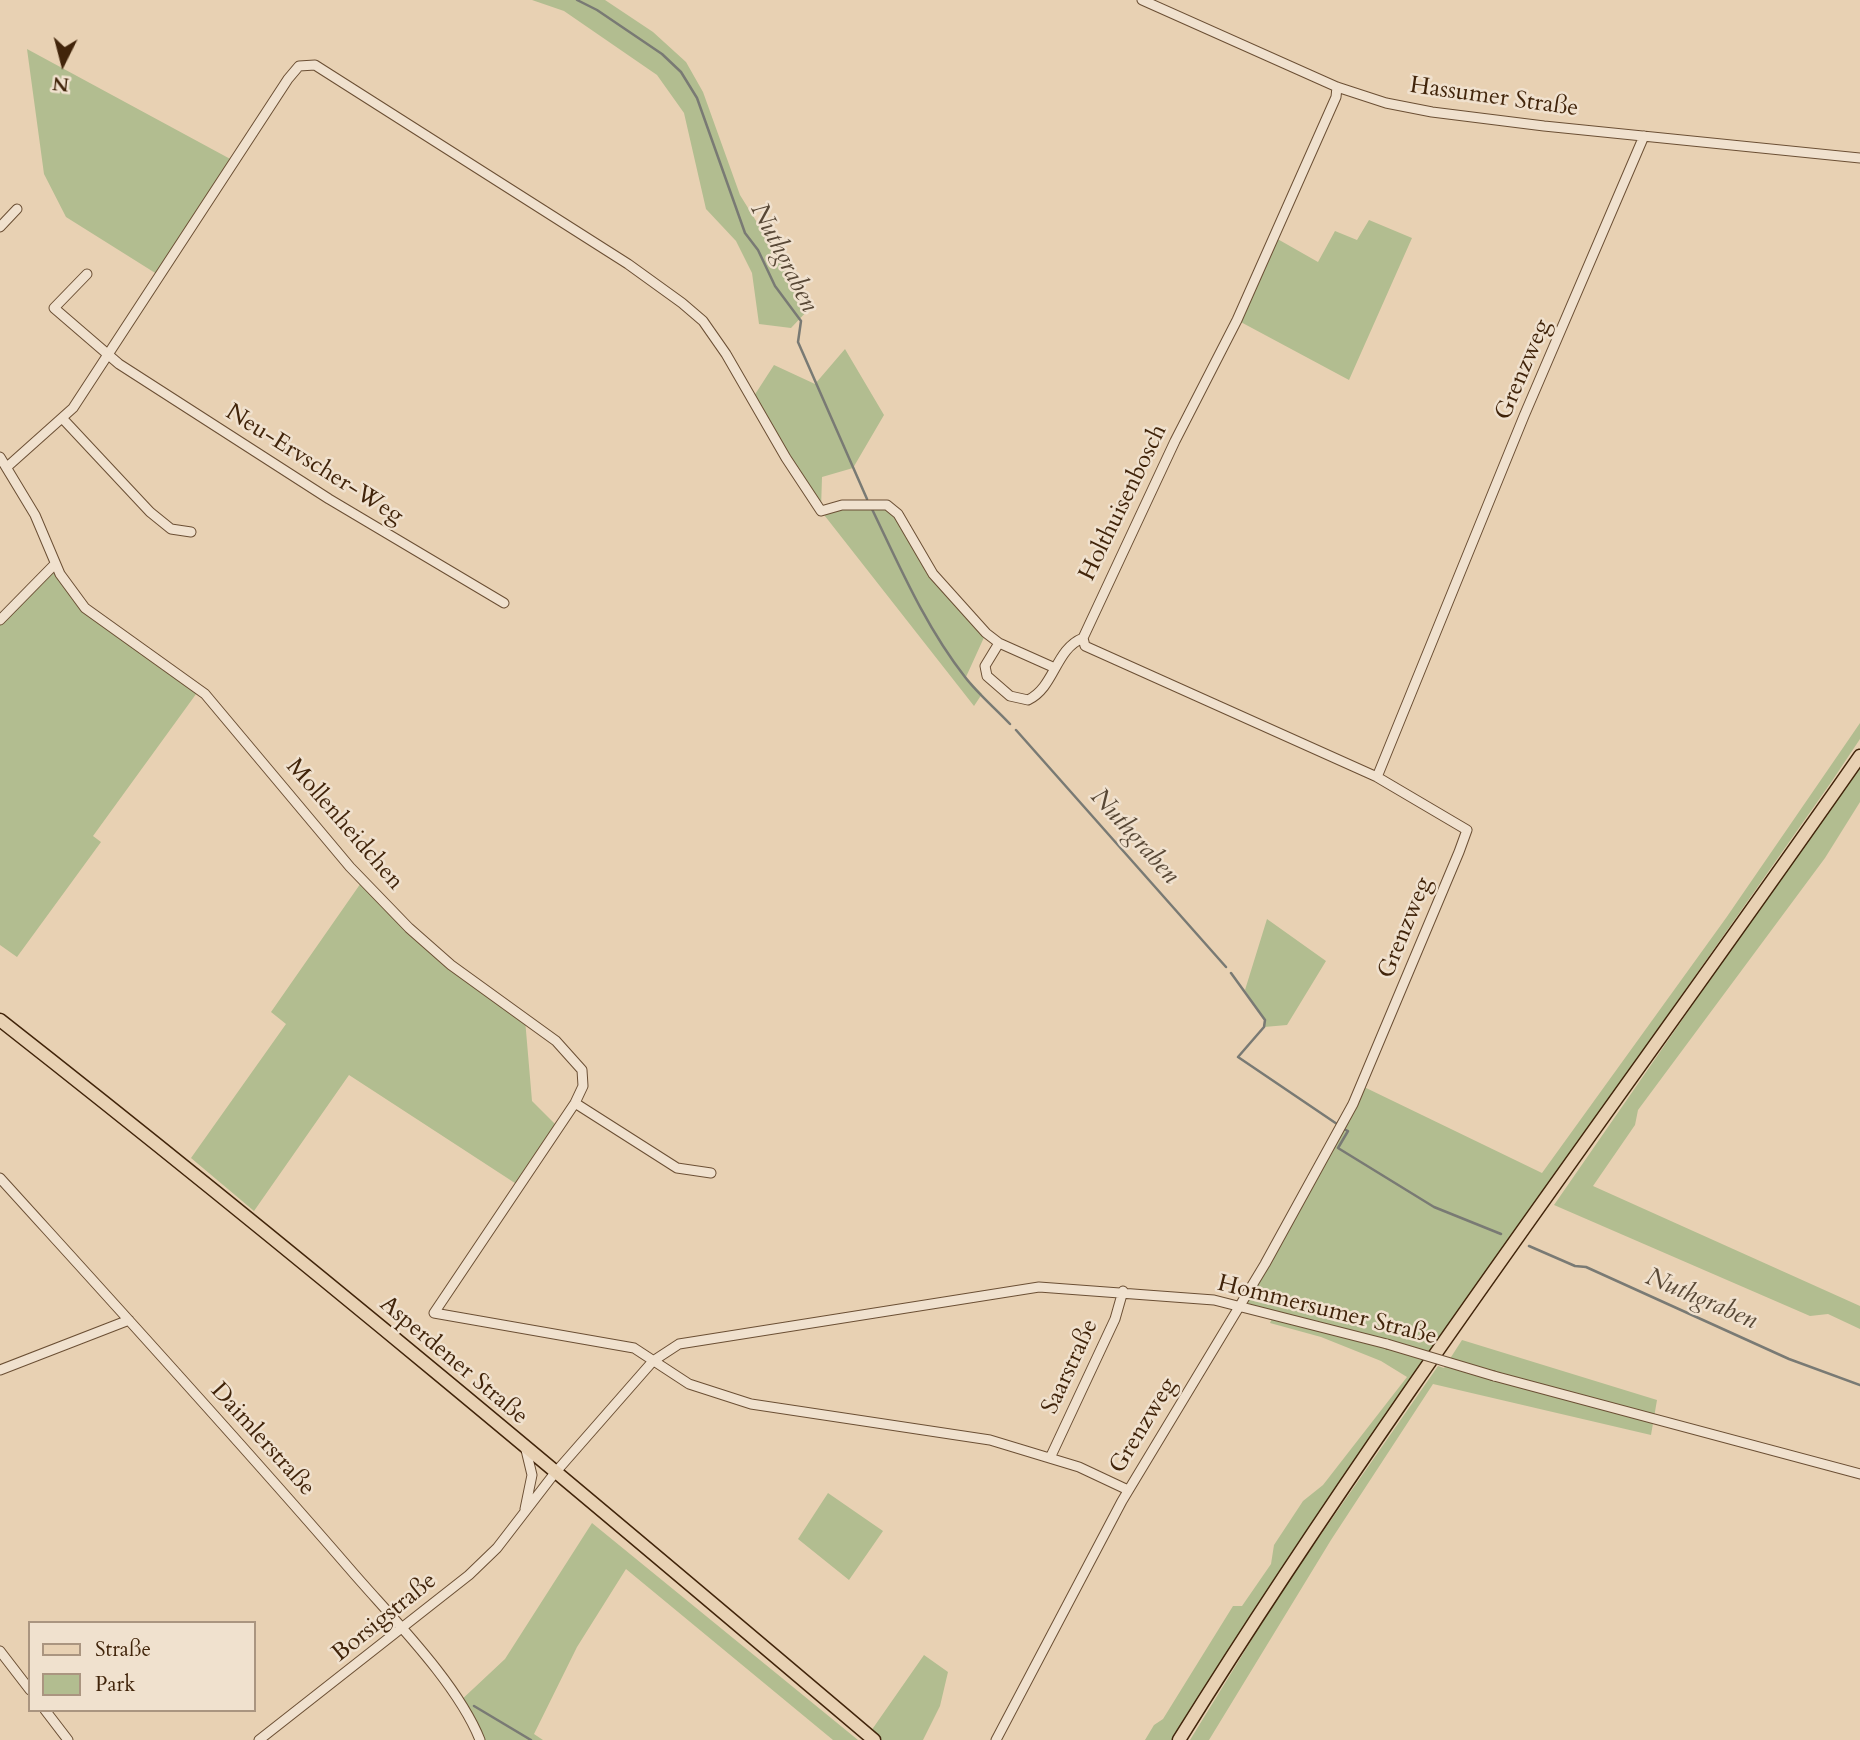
<!DOCTYPE html>
<html>
<head>
<meta charset="utf-8">
<style>
	body { margin:0 }
	#map { position:relative; width:1860px; height:1740px; overflow:hidden; background:#e8d1b3; font-family:Cardo,serif }
	canvas { display:block }
	.legend { position:absolute; left:28px; top:1621px; width:228px; height:91px; box-sizing:border-box; background:#f0e1ce; border:2px solid #aa9580; margin:0; padding:9px 12px; list-style:none; font-size:21px; color:#41240a }
	.legend li { display:flex; align-items:center; gap:14px; height:35px }
	.legend b { width:35px; border:2px solid #aa9580 }
	.north { position:absolute; left:28px; top:28px; width:70px; height:70px; -webkit-text-stroke:5px #f0e1ce; paint-order:stroke; rotate:186deg; font-size:19px; font-weight:700; line-height:28px; text-align:center; color:#41240a }
	.north::after { content:''; display:block; margin:auto; width:24px; height:32px; background:#41240a; clip-path:polygon(50% 0,100% 100%,50% 72%,0 100%) }
</style>
</head>
<body>
<div id="map">
<canvas width="1860" height="1740"></canvas>
<ul class="legend">
<li><b style="height:9px;background:#e8d1b3"></b>Straße</li>
<li><b style="height:19px;background:#b2bd90"></b>Park</li>
</ul>
<div class="north">N</div>
</div>
<script>
const c = document.querySelector('canvas').getContext('2d');
c.lineJoin = 'round';
function fill(path, color) {
  c.fillStyle = color;
  c.fill(path, 'evenodd');
}
function stroke(path, color, width, dash) {
  c.strokeStyle = color;
  c.lineWidth = width;
  c.lineCap = dash ? 'butt' : 'round';
  c.setLineDash(dash || []);
  c.stroke(path);
}
function label(font, color, halo, rows, align = 'center') {
  c.font = font + ' Cardo,serif';
  c.lineWidth = 5;
  c.setLineDash([]);
  c.textBaseline = 'middle';
  c.strokeStyle = halo;
  c.fillStyle = color;
  for (const [text, x, y, turn = 0] of rows) {
    c.save();
    c.translate(x, y);
    c.rotate((+turn || 0) * Math.PI / 180);
    c.textAlign = isNaN(turn) ? turn : align;
    if (halo) c.strokeText(text, 0, 0);
    c.fillText(text, 0, 0);
    c.restore();
  }
}
const green = new Path2D(`
	M 532,0 L 605,0 L 653,32 L 686,62 L 703,92 L 740,195 L 810,308 L 791,328 L 759,324 L 752,273 L 736,241 L 706,209 L 684,113 L 657,75 L 564,11 Z
	M 27,49 L 234,161 L 160,276 L 66,217 L 44,174 Z
	M 1369,220 L 1412,238 L 1349,380 L 1237,320 L 1274,237 L 1318,262 L 1335,231 L 1357,240 Z
	M 845,349 L 884,415 L 853,468 L 822,477 L 821,510 L 887,505 L 933,574 L 986,633 L 966,677 L 982,694 L 974,706 L 821,511 L 752,399 L 774,365 L 815,384 Z
	M 55,564 L 85,608 L 199,690 L 93,836 L 101,842 L 17,957 L 0,945 L 0,620 Z
	M 1860,723 L 1860,739 L 1832,781 L 1334,1490 L 1174,1740 L 1145,1740 L 1154,1725 L 1163,1719 L 1233,1606 L 1242,1606 L 1271,1564 L 1274,1545 L 1303,1501 L 1323,1485 L 1407,1377 L 1381,1361 L 1321,1337 L 1270,1323 L 1274,1314 L 1239,1304 L 1362,1086 L 1542,1173 L 1726,918 Z
	M 1860,763 L 1860,802 L 1825,858 L 1638,1110 L 1635,1125 L 1593,1186 L 1860,1306 L 1860,1329 L 1828,1314 L 1810,1316 L 1554,1205 Z
	M 363,880 L 409,928 L 525,1019 L 532,1101 L 559,1128 L 521,1187 L 349,1075 L 254,1211 L 191,1158 L 286,1024 L 271,1012 Z
	M 1267,919 L 1326,961 L 1287,1025 L 1264,1027 L 1264,1020 L 1245,990 Z
	M 1462,1340 L 1657,1400 L 1651,1435 L 1433,1384 L 1331,1540 L 1209,1740 L 1190,1740 L 1281,1592 L 1438,1366 L 1444,1368 Z
	M 828,1493 L 883,1531 L 849,1580 L 798,1539 Z
	M 592,1523 L 858,1740 L 833,1740 L 626,1569 L 577,1647 L 534,1734 L 543,1740 L 480,1740 L 458,1703 L 505,1659 Z
	M 924,1655 L 948,1672 L 940,1706 L 923,1740 L 881,1740 L 871,1731 Z`);
const stream = new Path2D(`
	M 577,0 L 597,10 L 662,54 L 681,72 L 697,98 L 745,233 L 758,250 L 775,286 L 801,321 L 798,342 L 867,499
	M 871,507 C 899,565 925,626 965,677 C 978,694 995,708 1010,724
	M 1016,730 L 1226,967
	M 1231,973 L 1265,1020 L 1264,1027 L 1238,1057 L 1337,1124
	M 1344,1129 L 1348,1131 L 1338,1148 L 1434,1207 L 1501,1234
	M 1529,1246 L 1575,1266 L 1586,1267 L 1789,1359 L 1860,1385
	M 474,1706 L 531,1740`);
const minor = new Path2D(`
	M 1142,0 L 1337,87 L 1386,103 L 1432,112 L 1544,126 L 1860,158
	M 1337,87 L 1336,97 L 1237,320 L 1175,441 L 1083,638 L 1085,646 L 1377,777
	M 0,227 L 17,209
	M 87,274 L 54,308 L 119,364 L 329,499 L 504,603
	M 63,419 L 150,512 L 171,529 L 191,532
	M 0,457 L 35,515 L 60,574 L 85,608 L 205,694 L 350,867 L 409,928 L 451,965 L 556,1041 L 582,1070 L 583,1086 L 575,1103 L 434,1313 L 634,1348 L 689,1384 L 751,1404 L 990,1440 L 1079,1467 L 1128,1490
	M 7,467 L 73,408 L 288,79 L 299,66 L 315,65 L 628,264 L 682,303 L 703,321 L 726,354 L 786,458 L 821,511 L 842,505 L 887,505 L 898,514 L 933,574 L 986,633 L 999,643 L 1055,668
	M 0,620 L 55,564
	M 999,643 L 985,666 L 987,676 L 1010,696 L 1028,700 C 1055,687 1055,649 1083,638
	M 575,1103 L 677,1168 L 711,1173
	M 0,1178 C 117,1307 235,1436 349,1568 C 390,1616 457,1682 480,1740
	M 0,1370 L 129,1320
	M 1494,1376 L 1860,1474
	M 1050,1458 L 1115,1319 L 1123,1291
	M 525,1509 L 532,1475 L 526,1450
	M 0,1651 L 30,1690
	M 45,1710 L 68,1740
	M 259,1740 L 469,1575 L 497,1548 L 554,1474 L 653,1361 L 679,1344 L 1039,1287 L 1214,1300 L 1387,1344
	M 996,1740 L 1122,1501 L 1265,1264 L 1353,1104 L 1459,852 L 1467,830 L 1377,777 L 1524,416 L 1644,136`);
const major = new Path2D(`
	M 0,1020 C 297,1253 586,1496 874,1740
	M 1179,1740 C 1390,1401 1632,1083 1860,756`);
const minorBridge = new Path2D(`
	M 1387,1344 L 1494,1376`);
const streetNames = [
	["Hassumer Straße",1494,98,8],
	["Grenzweg",1524,370,-67],
	["Neu-Ervscher-Weg",314,465,32],
	["Holthuisenbosch",1124,503,-64],
	["Mollenheidchen",344,825,49],
	["Grenzweg",1406,928,-68],
	["Hommersumer Straße",1327,1311,14],
	["Asperdener Straße",453,1361,40],
	["Saarstraße",1071,1367,-65],
	["Grenzweg",1144,1426,-59],
	["Daimlerstraße",262,1440,48],
	["Borsigstraße",385,1618,-39]
];
const waterNames = [
	["Nuthgraben",783,258,63],
	["Nuthgraben",1134,837,48],
	["Nuthgraben",1701,1300,23]
];
fill(green, '#b2bd90');
stroke(stream, '#797a74', 2.5);
stroke(minor, '#6b4f34', 11);
stroke(major, '#41240a', 15);
stroke(minor, '#f0e1ce', 9);
stroke(major, '#e8d1b3', 12);
stroke(minorBridge, '#6b4f34', 11, []);
stroke(minorBridge, '#f0e1ce', 9);
label('24px', '#41240a', '#f0e1ce', streetNames);
label('italic 26px', '#584836', '#f0e1ce', waterNames);
</script>
</body>
</html>
